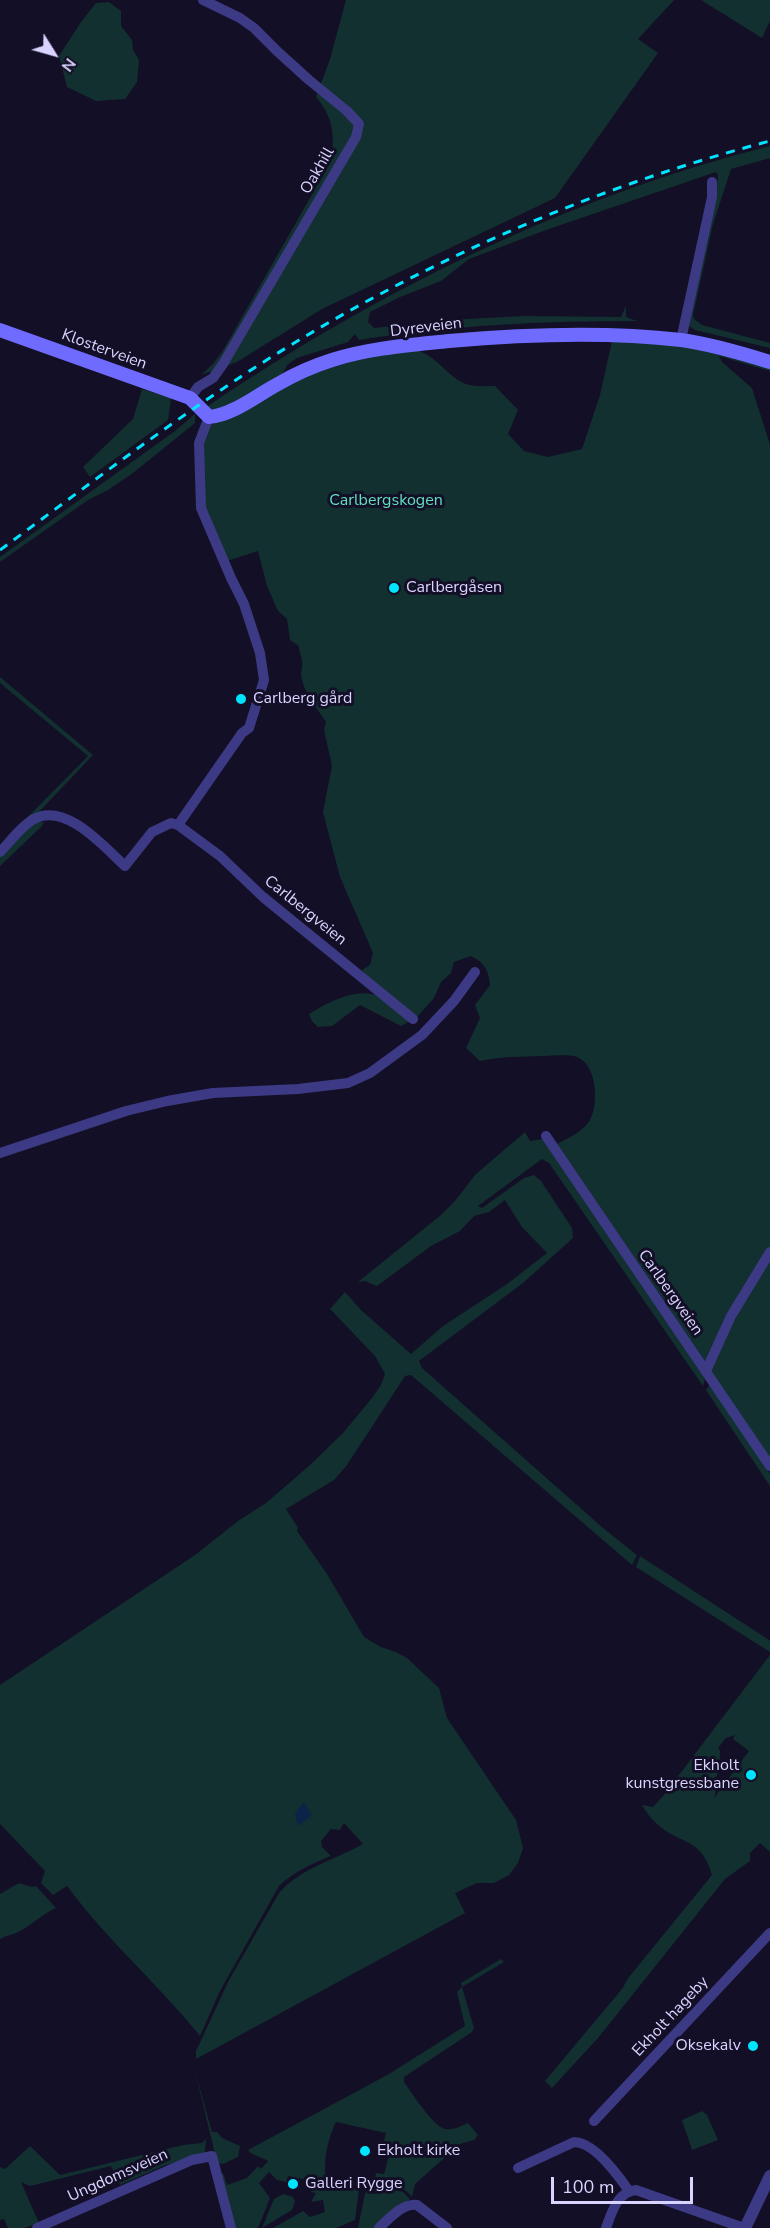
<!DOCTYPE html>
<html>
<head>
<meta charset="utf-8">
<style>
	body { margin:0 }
	#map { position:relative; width:770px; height:2228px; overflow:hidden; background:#130f26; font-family:"Nunito Sans",sans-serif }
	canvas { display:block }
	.north { position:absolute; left:24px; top:24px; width:60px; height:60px; -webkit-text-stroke:4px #130f26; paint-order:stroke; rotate:127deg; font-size:16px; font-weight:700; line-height:24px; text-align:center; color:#d9d4ff }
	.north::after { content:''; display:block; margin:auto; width:21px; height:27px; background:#d9d4ff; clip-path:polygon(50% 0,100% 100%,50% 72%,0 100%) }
	.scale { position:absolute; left:551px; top:2177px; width:142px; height:27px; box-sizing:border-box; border:3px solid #d9d4ff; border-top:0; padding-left:8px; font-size:18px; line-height:21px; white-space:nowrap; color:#d9d4ff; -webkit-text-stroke:4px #130f26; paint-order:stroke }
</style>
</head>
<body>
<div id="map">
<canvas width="770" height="2228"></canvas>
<div class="north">N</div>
<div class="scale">100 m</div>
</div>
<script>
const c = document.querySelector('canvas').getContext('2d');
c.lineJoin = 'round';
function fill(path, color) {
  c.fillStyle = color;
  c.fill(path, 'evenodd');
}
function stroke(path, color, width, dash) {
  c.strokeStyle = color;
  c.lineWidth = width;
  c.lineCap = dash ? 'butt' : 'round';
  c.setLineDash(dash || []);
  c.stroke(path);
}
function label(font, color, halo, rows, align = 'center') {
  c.font = font + ' "Nunito Sans",sans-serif';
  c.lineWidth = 6;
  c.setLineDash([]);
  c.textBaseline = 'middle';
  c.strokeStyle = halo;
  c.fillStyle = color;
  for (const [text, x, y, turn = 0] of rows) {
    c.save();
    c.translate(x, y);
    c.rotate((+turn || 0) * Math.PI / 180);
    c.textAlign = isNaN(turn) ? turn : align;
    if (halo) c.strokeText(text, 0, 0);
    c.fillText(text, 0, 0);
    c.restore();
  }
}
const green = new Path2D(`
	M 346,0 L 674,0 L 638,39 L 658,53 L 555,198 L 322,309 L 237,362 L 201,375 L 212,365 L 222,352 L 330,163 C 336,137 333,117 316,97 L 330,59 Z
	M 701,0 L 770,0 L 770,21 L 762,38 Z
	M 109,2 L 121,11 L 121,26 L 132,40 L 133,50 L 139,60 L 137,82 L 125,99 L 96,101 L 67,87 L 59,56 L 81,22 L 96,3 Z
	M 770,146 L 770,158 L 731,169 L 713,224 L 693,315 L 694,319 L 702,325 L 770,343 L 770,348 L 695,330 L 689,326 L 717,187 L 718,175 L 716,172 L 546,230 L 469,259 L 441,281 L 400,297 L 370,312 L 368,322 L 374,328 L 449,320 L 524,316 L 621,317 L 626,306 L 626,317 L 637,321 C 542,321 453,325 359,340 L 355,334 L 348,342 L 297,358 L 288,364 L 281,376 L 229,407 L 215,411 L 205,408 C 377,291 568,197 770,146 Z
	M 612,341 L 685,346 L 770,366 L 770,371 L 719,356 L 722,362 L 752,388 L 770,445 L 770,1458 L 557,1144 C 568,1138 584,1131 590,1120 C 599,1103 597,1065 577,1057 C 567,1054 554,1056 544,1056 C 522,1057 502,1056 480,1061 L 466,1048 L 480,1018 L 475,1005 L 490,985 C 489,971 484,962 471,956 L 454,962 L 451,973 L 441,982 L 434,998 L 417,1017 L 401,1026 L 360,1005 L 332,1026 L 318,1027 L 312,1021 L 309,1014 C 329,1001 358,987 379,996 L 362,970 L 370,965 L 373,953 L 340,877 L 323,812 L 332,766 L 324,730 L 326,722 C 317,708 303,692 301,675 C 301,670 303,665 302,660 C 301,655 299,652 299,646 L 290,640 L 287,619 L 278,611 L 267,586 L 258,551 L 227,561 L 205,511 L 203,446 L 211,425 L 318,369 L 363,357 L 415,350 C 436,354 447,377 466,384 C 475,387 486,386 495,386 L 518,410 L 508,434 L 524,451 L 548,457 L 582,449 L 600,395 Z
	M 142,389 L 171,398 L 168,420 L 90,477 L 83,467 L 133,419 Z
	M 195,414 L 195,423 L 133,473 L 108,490 L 88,500 L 0,562 L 0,557 L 175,431 Z
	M 0,677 L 93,755 L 38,813 L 0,845 L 88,756 L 0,683 Z
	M 44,822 L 42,826 L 0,866 L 0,857 L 34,823 Z
	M 525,1132 L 530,1141 L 543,1139 L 705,1379 L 703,1386 L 549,1163 L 542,1159 L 478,1206 L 482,1208 L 524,1178 L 534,1175 L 541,1181 L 572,1228 L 573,1238 L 523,1283 L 419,1361 L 422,1368 L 603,1528 L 637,1555 L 632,1565 L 411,1375 L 405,1376 L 347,1465 L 334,1480 L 286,1509 L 298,1528 L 297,1531 L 327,1574 L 364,1637 L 381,1647 L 396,1652 L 407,1658 L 439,1688 L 447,1718 L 516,1820 L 523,1848 L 518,1863 L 509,1875 L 494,1883 L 477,1883 L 455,1893 L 465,1913 L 196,2059 L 196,2051 L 229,1980 L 279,1893 C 301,1868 334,1860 363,1844 L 344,1823 L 340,1830 L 331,1829 L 321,1841 L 322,1847 L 331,1856 C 313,1863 293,1872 279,1886 L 220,1991 L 200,2036 C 158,1984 107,1940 67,1886 L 53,1895 L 41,1883 L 45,1871 L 0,1824 L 0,1685 L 195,1555 L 238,1521 L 266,1503 L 310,1465 L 343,1433 L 372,1398 L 381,1385 L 385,1374 L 375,1356 L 330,1309 L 345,1292 L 361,1310 L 411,1354 L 443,1326 L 507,1284 L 547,1253 L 522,1227 L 505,1200 L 489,1212 L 474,1216 L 460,1231 L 431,1246 L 377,1286 L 365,1281 L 358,1282 L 441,1215 L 455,1201 L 475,1175 Z
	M 710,1384 L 770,1474 L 770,1486 L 706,1390 Z
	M 640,1556 L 763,1636 L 770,1641 L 770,1652 L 636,1567 Z
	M 770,1655 L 770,1852 L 760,1843 L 750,1853 L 750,1861 L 725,1879 L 598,2038 L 552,2088 L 545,2081 L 622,1989 L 629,1977 L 712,1875 C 701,1836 680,1846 656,1823 C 650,1818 646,1811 642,1805 L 653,1807 L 663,1796 ZM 735,1735 L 733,1739 L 749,1751 L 714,1798 L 717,1787 L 715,1780 L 719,1770 L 720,1751 L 718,1748 L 726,1738 Z
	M 19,1883 L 32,1887 L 36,1886 L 56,1908 C 42,1914 32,1925 18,1932 C 13,1935 6,1935 0,1939 L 0,1894 Z
	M 501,1959 L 504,1962 L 462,1987 L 474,2028 L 472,2032 L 404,2077 L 404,2082 C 412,2093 433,2126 445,2129 C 452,2131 461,2126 468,2123 L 478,2135 L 474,2140 L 460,2144 L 415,2184 L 412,2197 C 401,2182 385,2188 375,2178 L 376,2173 L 384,2174 L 385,2171 L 391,2147 L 383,2145 L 386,2133 L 336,2122 C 328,2138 323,2160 326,2178 L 327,2181 L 359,2190 L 355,2220 L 336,2228 L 273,2228 L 303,2211 L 310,2217 L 325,2212 L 323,2200 L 311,2202 L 316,2193 L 311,2192 L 313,2181 L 288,2176 L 286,2182 L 277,2180 L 269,2172 L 259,2183 L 270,2198 L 258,2228 L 235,2228 L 221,2174 L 223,2173 L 227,2185 L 247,2178 L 258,2166 L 261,2169 L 268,2161 C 261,2156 254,2157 248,2150 L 389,2074 L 465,2026 L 457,1992 L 462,1987 L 461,1983 Z
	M 195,2071 L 212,2132 L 217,2132 L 222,2138 L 240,2146 L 238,2157 L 223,2164 L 218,2163 L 216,2158 Z
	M 702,2111 L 707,2115 L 718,2140 L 692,2150 L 682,2120 Z
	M 206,2139 L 205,2152 L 202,2154 L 163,2166 L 120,2185 L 111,2166 L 30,2186 L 21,2182 L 39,2223 L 24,2228 L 8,2228 L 4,2219 L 0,2220 L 0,2167 L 5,2169 L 30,2146 L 60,2175 L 183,2145 L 202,2143 Z
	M 379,2186 L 403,2192 L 410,2199 L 374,2228 L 358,2228 L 365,2194 L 366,2192 L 377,2194 Z
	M 283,2194 L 293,2197 L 295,2201 L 292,2210 L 262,2228 L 274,2199 Z`);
const water = new Path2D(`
	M 304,1802 L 312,1815 L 298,1826 L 295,1814 Z`);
const minor = new Path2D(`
	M 681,340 L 712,197 L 712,182
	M 190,398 L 198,387 L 213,378 L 223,364 L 356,137 L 359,124 L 347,111 L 309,80 L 277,51 L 254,28 L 240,18 L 203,0
	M 178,825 L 242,733 L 249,728 L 264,680 L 260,653 L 244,604 L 231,578 L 201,508 L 199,443 L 209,417
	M 0,852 C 10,842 21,826 34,819 C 66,802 104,847 125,866 L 152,832 L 171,823 L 178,825 L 220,856 L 263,897 L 413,1019
	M 546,1136 L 770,1466
	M 0,1153 L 126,1111 L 167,1101 L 213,1093 L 298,1089 L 348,1083 L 370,1073 L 422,1035 L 454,1001 L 475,972
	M 706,1371 L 731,1316 L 770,1252
	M 594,2121 L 770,1933
	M 518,2168 L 574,2142 C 594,2142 618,2175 629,2191
	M 37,2228 L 192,2160 L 212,2156 L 231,2228
	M 379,2228 C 389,2219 402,2203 417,2205 L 447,2228
	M 606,2228 C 612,2212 617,2192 636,2190 L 744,2228`);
const tertiary = new Path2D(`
	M 745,2228 L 770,2176`);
const secondary = new Path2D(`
	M 0,330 L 190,398 L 209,417 C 233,415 257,395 278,384 C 295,374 313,366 332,360 C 369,348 411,345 449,341 C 527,334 604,331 681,340 C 711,344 741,353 770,362`);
const rail = new Path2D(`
	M 0,550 C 90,484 179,415 273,356 C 427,260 594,187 770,141`);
const markers = [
	[394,588,6,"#00e5ff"],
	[241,699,6,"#00e5ff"],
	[751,1775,6,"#00e5ff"],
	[753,2046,6,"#00e5ff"],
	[365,2151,6,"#00e5ff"],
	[293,2184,6,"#00e5ff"]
];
const streetNames = [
	["Oakhill",318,171,-60],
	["Dyreveien",426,328,-7],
	["Klosterveien",104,350,20],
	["Carlbergveien",305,911,39],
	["Carlbergveien",670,1293,55],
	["Ekholt hageby",671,2017,-47],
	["Ungdomsveien",118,2176,-24]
];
const parkNames = [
	["Carlbergskogen",386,501]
];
const poiNames = [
	["Carlbergåsen",406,588],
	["Carlberg gård",253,699],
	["Ekholt",739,1766,"right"],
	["kunstgressbane",739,1784,"right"],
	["Oksekalv",741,2046,"right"],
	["Ekholt kirke",377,2151],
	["Galleri Rygge",305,2184]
];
fill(green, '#12302f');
fill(water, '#0c2248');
stroke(minor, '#3d3a85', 10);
stroke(tertiary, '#3d3a85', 12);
stroke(secondary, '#6f6bff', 14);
stroke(rail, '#00e5ff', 3, [9, 8]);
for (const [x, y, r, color] of markers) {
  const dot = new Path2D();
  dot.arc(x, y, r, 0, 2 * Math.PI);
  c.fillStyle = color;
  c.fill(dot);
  stroke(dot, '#130f26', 2);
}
label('16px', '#d9d4ff', '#130f26', streetNames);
label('16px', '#5fe0c0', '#130f26', parkNames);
label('16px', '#d9d4ff', '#130f26', poiNames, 'left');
</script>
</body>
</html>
